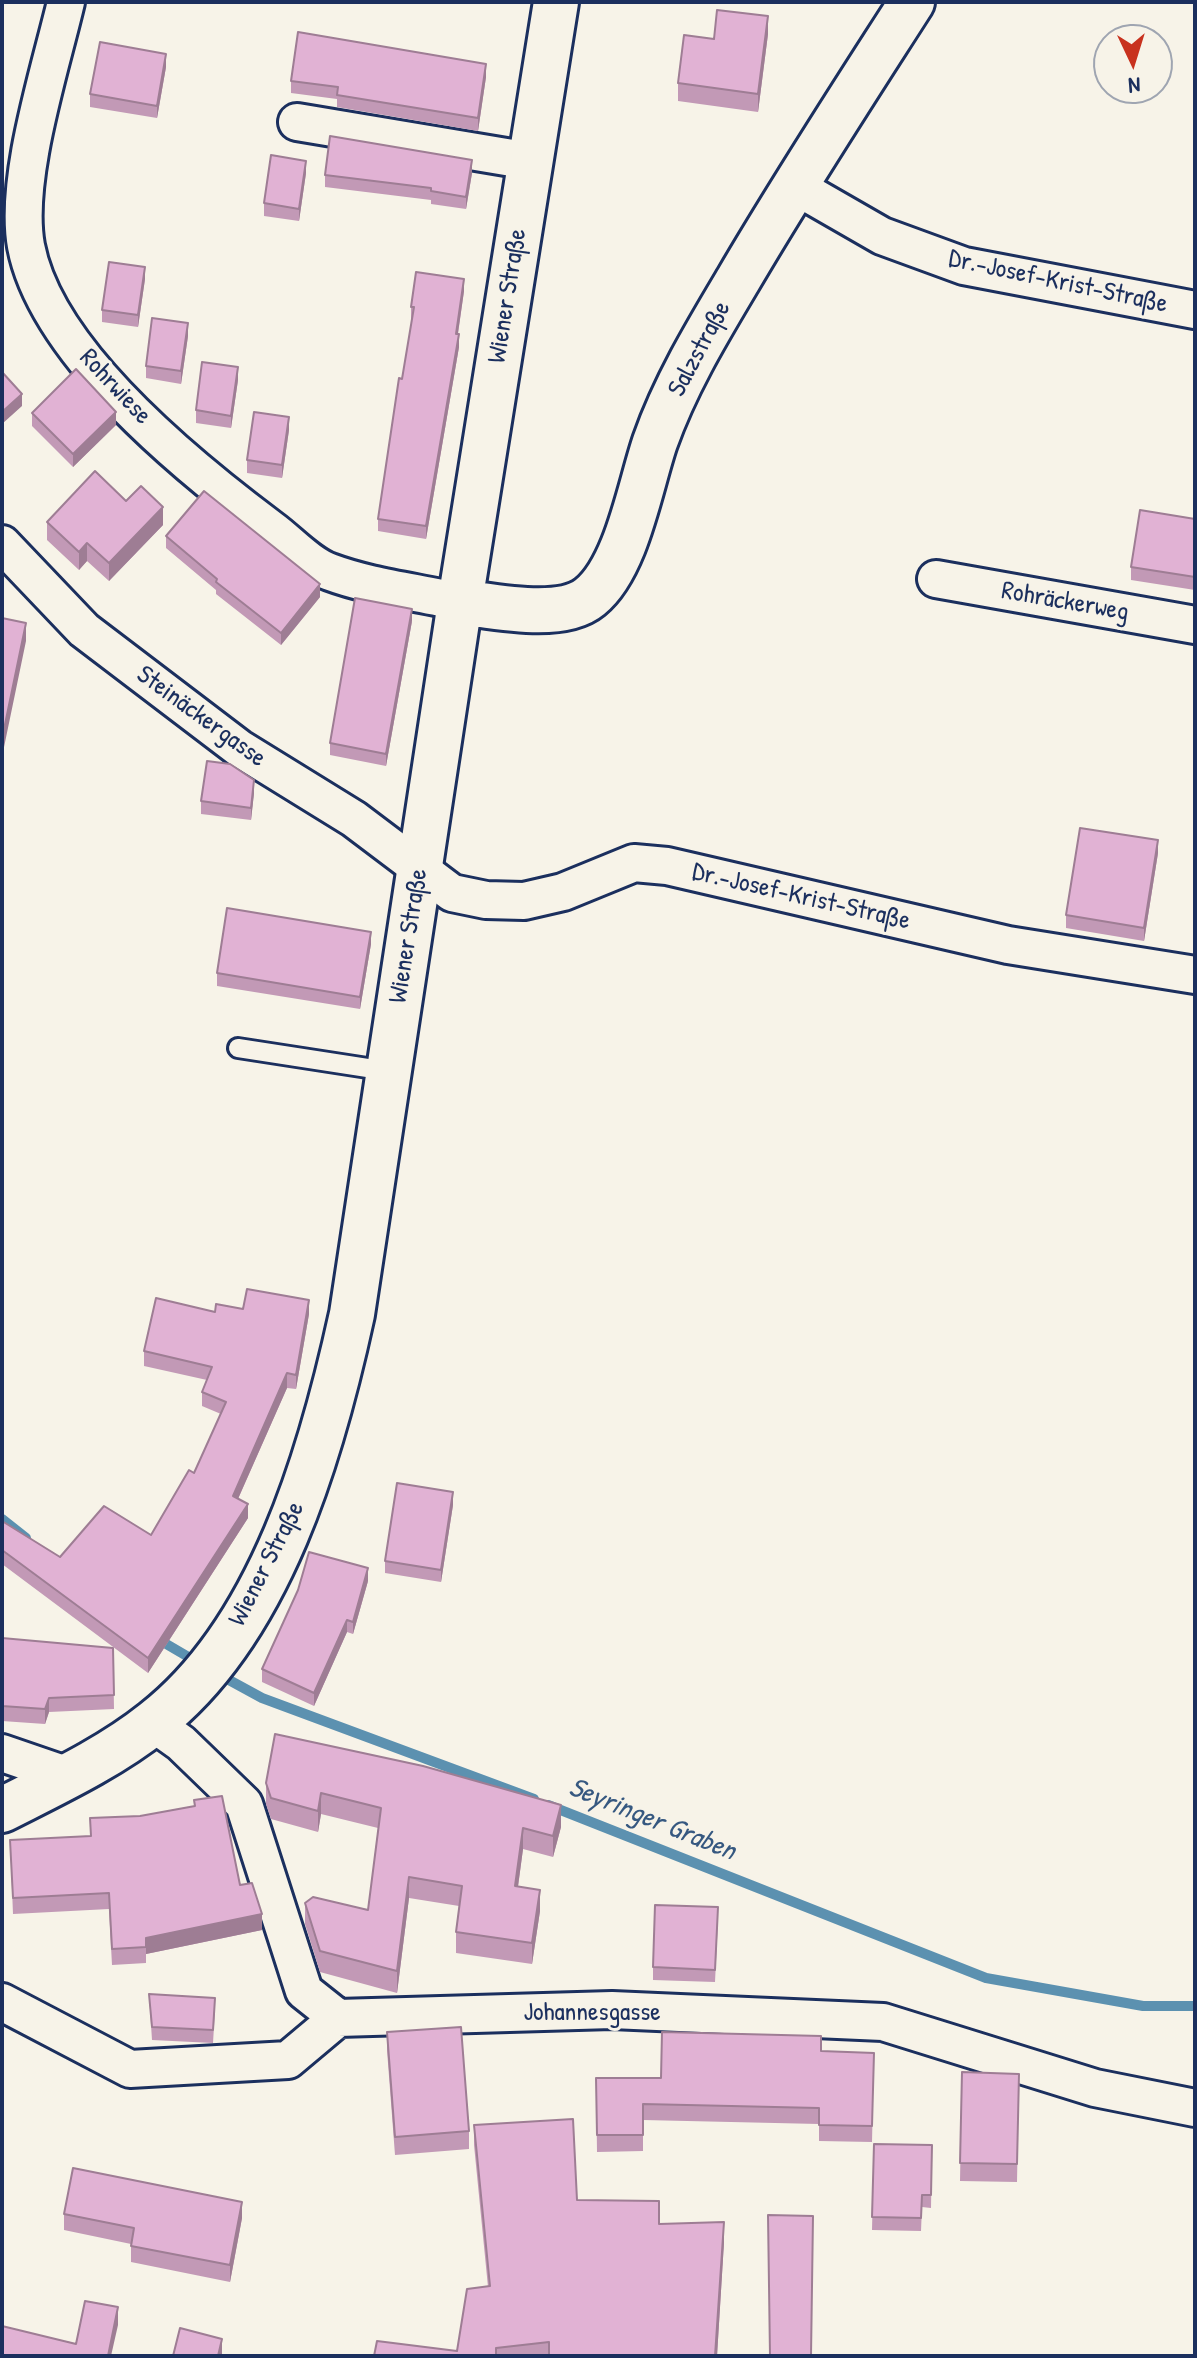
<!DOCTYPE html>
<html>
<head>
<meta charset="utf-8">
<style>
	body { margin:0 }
	#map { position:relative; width:1197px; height:2358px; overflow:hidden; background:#f7f3e8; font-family:"Patrick Hand",sans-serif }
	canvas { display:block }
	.frame { position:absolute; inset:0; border:4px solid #1b2f5e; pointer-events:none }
	.north { position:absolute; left:1093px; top:24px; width:80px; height:80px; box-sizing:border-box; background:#f7f3e8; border:2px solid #9fa5b1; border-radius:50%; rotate:176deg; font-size:22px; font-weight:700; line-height:32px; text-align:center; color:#1b2f5e }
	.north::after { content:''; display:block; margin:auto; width:28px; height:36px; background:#c8321e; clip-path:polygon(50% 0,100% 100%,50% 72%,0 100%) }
</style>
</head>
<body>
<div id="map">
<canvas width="1197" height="2358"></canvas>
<div class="frame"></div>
<div class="north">N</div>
</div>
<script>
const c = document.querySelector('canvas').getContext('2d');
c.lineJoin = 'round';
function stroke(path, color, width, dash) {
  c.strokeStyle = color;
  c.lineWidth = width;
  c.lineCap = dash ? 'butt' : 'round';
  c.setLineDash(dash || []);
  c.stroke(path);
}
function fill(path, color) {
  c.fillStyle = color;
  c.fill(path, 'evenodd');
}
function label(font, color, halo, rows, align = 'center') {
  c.font = font + ' "Patrick Hand",sans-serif';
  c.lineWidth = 6;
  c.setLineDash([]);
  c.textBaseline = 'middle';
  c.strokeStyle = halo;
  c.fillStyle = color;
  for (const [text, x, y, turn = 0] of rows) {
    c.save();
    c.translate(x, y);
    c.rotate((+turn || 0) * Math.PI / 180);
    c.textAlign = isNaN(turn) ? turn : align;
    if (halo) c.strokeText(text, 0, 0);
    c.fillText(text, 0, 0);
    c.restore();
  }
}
const stream = new Path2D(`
	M 2,1519 L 26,1538
	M 156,1638 L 197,1662
	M 218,1674 L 262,1698 L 534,1799
	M 548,1805 L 986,1978 L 1143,2006 L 1195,2006`);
const service = new Path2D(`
	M 238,1048 L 387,1071`);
const minor = new Path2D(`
	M 66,2 C 50,70 14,179 26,246 C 46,352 188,467 271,529 C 289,542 309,565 330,572 C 370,587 417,592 460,602
	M 297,122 L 530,161
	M 795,186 L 882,236 L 964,266 L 1195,310
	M 2,544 L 84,630 L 239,748 L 354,819 L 452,893 L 486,900 L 524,901 L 563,892 L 634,863 L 667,866 L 1008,945 L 1195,975
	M 936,579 L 1195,625
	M 153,1723 L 181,1743 L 244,1804 L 304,1991 L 338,2018 L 612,2010 L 883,2022 L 1095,2088 L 1195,2108
	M 2,1753 L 69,1776
	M 2,2002 L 130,2069 L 288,2060 L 338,2018`);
const tertiary = new Path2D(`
	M 460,602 C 494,606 561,621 590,597 C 627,567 640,486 655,442 C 675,385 707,332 738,280 C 793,186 853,94 912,2
	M 2,1810 C 53,1784 109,1758 154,1722 C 271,1631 322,1452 352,1314 L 460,602 L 556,2`);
const wall = new Path2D(`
	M 768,34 L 758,112 L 678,101 L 678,83 L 714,39 Z
	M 166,67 L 157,118 L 90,107 L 90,94 Z
	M 486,77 L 478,131 L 337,107 L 337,99 L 291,93 L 291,81 Z
	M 306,173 L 299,221 L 264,216 L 264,203 Z
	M 472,173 L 466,209 L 431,204 L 431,200 L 325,187 L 325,175 Z
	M 145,279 L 138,327 L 102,322 L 102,310 Z
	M 464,291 L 458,334 L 459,347 L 426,539 L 378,531 L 378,519 L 412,319 L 411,319 L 411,307 Z
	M 188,336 L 181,384 L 146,378 L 146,366 Z
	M 238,380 L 231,428 L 196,423 L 196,410 Z
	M 32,413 L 116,425 L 73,467 L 32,426 Z
	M 289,430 L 282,478 L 247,473 L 247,460 Z
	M 126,501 L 163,525 L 109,581 L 87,561 L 79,570 L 47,540 L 47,522 Z
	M 1195,519 L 1195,590 L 1131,580 L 1131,567 Z
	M 166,536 L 320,597 L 281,645 L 216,594 L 216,590 L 166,548 Z
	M 412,621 L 386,766 L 330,755 L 330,743 Z
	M 254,793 L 251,820 L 201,814 L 201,801 Z
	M 1158,853 L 1144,941 L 1066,928 L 1066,915 Z
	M 371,944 L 360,1009 L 217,986 L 217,973 Z
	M 243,1309 L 309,1314 L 296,1389 L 287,1388 L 238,1499 L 248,1518 L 148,1673 L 2,1564 L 2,1521 L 60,1557 L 151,1535 L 194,1473 L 221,1414 L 202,1406 L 202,1392 L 207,1380 L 144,1366 L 144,1351 L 215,1312 Z
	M 453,1505 L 441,1582 L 385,1573 L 385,1561 Z
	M 368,1581 L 353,1634 L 347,1632 L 314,1706 L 262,1682 L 262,1669 Z
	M 2,1638 L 113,1648 L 114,1709 L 49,1712 L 45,1724 L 2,1721 Z
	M 266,1783 L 561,1827 L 553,1857 L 523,1849 L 518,1887 L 540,1911 L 532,1964 L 456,1953 L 456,1932 L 459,1906 L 409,1898 L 397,1993 L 320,1972 L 305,1924 L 305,1903 L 368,1910 L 378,1828 L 321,1814 L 318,1832 L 271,1819 L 266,1804 Z
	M 194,1800 L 240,1885 L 262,1930 L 146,1954 L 146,1963 L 112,1965 L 109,1909 L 13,1914 L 10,1840 L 90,1837 L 90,1818 L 140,1816 L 194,1806 Z
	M 718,1920 L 715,1982 L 653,1980 L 653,1967 Z
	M 149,1994 L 215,2010 L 213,2043 L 152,2040 Z
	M 387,2032 L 469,2131 L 469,2149 L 395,2155 L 387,2050 Z
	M 821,2051 L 874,2053 L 872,2142 L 819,2141 L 819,2124 L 643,2120 L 643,2151 L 597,2152 L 596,2078 L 661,2078 Z
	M 962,2072 L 1019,2074 L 1017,2182 L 960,2181 Z
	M 474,2125 L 577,2200 L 724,2242 L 717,2356 L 374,2356 L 457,2351 L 488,2287 L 474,2145 Z
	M 874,2144 L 932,2145 L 931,2208 L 922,2207 L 921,2231 L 872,2230 Z
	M 64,2214 L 242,2218 L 230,2282 L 131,2262 L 131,2244 L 64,2230 Z`);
const shadedWall = new Path2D(`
	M 768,16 L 768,34 L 758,112 L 758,94 Z
	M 166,54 L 166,67 L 157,118 L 157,106 Z
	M 486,64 L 486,77 L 478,131 L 478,118 Z
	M 472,160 L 472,173 L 466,209 L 466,197 Z
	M 306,161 L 306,173 L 299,221 L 299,209 Z
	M 145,267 L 145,279 L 138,327 L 138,315 Z
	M 464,279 L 464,291 L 456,346 L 456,334 Z
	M 188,323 L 188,336 L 181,384 L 181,371 Z
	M 459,334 L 459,347 L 426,539 L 426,526 Z
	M 238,367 L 238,380 L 231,428 L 231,416 Z
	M 22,394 L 22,406 L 2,424 L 2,412 Z
	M 116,412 L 116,425 L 73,467 L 73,454 Z
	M 289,417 L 289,430 L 282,478 L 282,465 Z
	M 163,507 L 163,525 L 109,581 L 109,563 Z
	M 87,543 L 87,561 L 79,570 L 79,552 Z
	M 320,584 L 320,597 L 281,645 L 281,633 Z
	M 412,609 L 412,621 L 386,766 L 386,754 Z
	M 26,623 L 26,641 L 3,752 L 3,734 Z
	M 254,780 L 254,793 L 251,820 L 251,808 Z
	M 1158,840 L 1158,853 L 1144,941 L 1144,928 Z
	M 371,932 L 371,944 L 360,1009 L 360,997 Z
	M 309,1300 L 309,1314 L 296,1389 L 296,1375 Z
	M 287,1373 L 287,1388 L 233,1510 L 233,1496 Z
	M 453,1492 L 453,1505 L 441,1582 L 441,1570 Z
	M 248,1504 L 248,1518 L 148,1673 L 148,1658 Z
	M 368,1568 L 368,1581 L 353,1634 L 353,1622 Z
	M 347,1620 L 347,1632 L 314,1706 L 314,1693 Z
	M 49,1698 L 49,1712 L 45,1724 L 45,1709 Z
	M 321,1793 L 321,1814 L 318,1832 L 318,1811 Z
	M 561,1805 L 561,1827 L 553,1857 L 553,1836 Z
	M 523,1828 L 523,1849 L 515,1908 L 515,1886 Z
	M 409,1877 L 409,1898 L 397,1993 L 397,1971 Z
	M 540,1890 L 540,1911 L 532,1964 L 532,1943 Z
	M 262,1914 L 262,1930 L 146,1954 L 146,1938 Z
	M 242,2202 L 242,2218 L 230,2282 L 230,2265 Z
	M 724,2222 L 724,2242 L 717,2356 L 715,2356 Z
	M 118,2307 L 118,2325 L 111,2356 L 108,2356 Z
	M 222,2339 L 222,2356 L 218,2356 Z`);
const building = new Path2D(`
	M 717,10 L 768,16 L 758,94 L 678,83 L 684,35 L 714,39 Z
	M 298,32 L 486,64 L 478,118 L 337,95 L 338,87 L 291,81 Z
	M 100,42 L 166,54 L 157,106 L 90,94 Z
	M 330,136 L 472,160 L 466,197 L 431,191 L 431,188 L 325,175 Z
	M 271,155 L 306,161 L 299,209 L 264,203 Z
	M 109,262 L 145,267 L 138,315 L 102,310 Z
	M 416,272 L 464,279 L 456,334 L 459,334 L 426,526 L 378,519 L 399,378 L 402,379 L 414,307 L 411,307 Z
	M 152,318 L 188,323 L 181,371 L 146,366 Z
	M 202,362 L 238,367 L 231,416 L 196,410 Z
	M 76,369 L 116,412 L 73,454 L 32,413 Z
	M 2,372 L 22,394 L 2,412 Z
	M 254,412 L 289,417 L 282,465 L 247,460 Z
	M 95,471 L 126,501 L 141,486 L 163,507 L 109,563 L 87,543 L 79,552 L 47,522 Z
	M 204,491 L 320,584 L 281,633 L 216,582 L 217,579 L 166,536 Z
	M 1140,510 L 1195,519 L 1195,577 L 1131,567 Z
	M 355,598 L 412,609 L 386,754 L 330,743 Z
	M 2,618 L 26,623 L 3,734 L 2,734 Z
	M 207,761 L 230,764 L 254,780 L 251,808 L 201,801 Z
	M 1080,828 L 1158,840 L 1144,928 L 1066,915 Z
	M 227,908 L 371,932 L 360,997 L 217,973 Z
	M 247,1289 L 309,1300 L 296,1375 L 287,1373 L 233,1496 L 248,1504 L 148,1658 L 2,1550 L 2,1521 L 60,1557 L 104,1506 L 151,1535 L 189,1470 L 194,1473 L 226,1402 L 202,1392 L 212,1367 L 144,1351 L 156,1298 L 215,1312 L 216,1304 L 243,1309 Z
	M 397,1483 L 453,1492 L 441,1570 L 385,1561 Z
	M 309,1552 L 368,1568 L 353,1622 L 347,1620 L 314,1693 L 262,1669 L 298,1590 Z
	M 2,1638 L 113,1648 L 114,1695 L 49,1698 L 45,1709 L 2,1706 Z
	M 275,1734 L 423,1766 L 561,1805 L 553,1836 L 523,1828 L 515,1886 L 540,1890 L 532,1943 L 456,1932 L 462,1886 L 409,1877 L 397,1971 L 320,1951 L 305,1903 L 313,1897 L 368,1910 L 381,1808 L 321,1793 L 318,1811 L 271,1798 L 266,1783 Z
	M 222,1796 L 240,1885 L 252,1883 L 262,1914 L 146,1938 L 146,1947 L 112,1949 L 109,1893 L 13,1898 L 10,1840 L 91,1836 L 90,1818 L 140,1816 L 195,1806 L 194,1800 Z
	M 655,1905 L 718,1907 L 715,1970 L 653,1967 Z
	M 149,1994 L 215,1998 L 213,2030 L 152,2027 Z
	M 461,2027 L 469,2131 L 395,2137 L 387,2032 Z
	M 662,2032 L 821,2036 L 821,2051 L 874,2053 L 872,2126 L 819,2125 L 819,2108 L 643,2104 L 643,2135 L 597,2135 L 596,2078 L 661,2078 Z
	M 962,2072 L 1019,2074 L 1017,2164 L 960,2163 Z
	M 573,2119 L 577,2200 L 659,2201 L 659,2224 L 724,2222 L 715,2356 L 549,2356 L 549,2342 L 496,2348 L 496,2356 L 374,2356 L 377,2341 L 457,2351 L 467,2289 L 490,2286 L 474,2125 Z
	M 874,2144 L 932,2145 L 931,2195 L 922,2195 L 921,2218 L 872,2217 Z
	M 73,2168 L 242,2202 L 230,2265 L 131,2246 L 134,2228 L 64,2214 Z
	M 768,2215 L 813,2216 L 811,2356 L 770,2356 Z
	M 85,2301 L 118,2307 L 108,2356 L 2,2356 L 2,2326 L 76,2344 Z
	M 180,2328 L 222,2339 L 218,2356 L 173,2356 Z`);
const streetNames = [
	["Dr.-Josef-Krist-Straße",1058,282,12],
	["Wiener Straße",508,296,-81],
	["Salzstraße",700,349,-62],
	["Rohrwiese",115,387,47],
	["Rohräckerweg",1065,602,10],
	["Steinäckergasse",201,717,36],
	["Dr.-Josef-Krist-Straße",801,897,13],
	["Wiener Straße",409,936,-81],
	["Wiener Straße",267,1564,-63],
	["Johannesgasse",592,2013]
];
const waterNames = [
	["Seyringer Graben",652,1820,22]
];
stroke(stream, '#5c91b0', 10);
stroke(service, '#1b2f5e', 24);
stroke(minor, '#1b2f5e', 42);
stroke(tertiary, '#1b2f5e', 50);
stroke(service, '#f7f3e8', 18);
stroke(minor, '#f7f3e8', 36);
stroke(tertiary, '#f7f3e8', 44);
fill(wall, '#c299b6');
fill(shadedWall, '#9e7d94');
fill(building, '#e1b2d4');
stroke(building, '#9e7d94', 2);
label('26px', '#1b2f5e', '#f7f3e8', streetNames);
label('italic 28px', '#365880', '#f7f3e8', waterNames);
</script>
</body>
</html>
